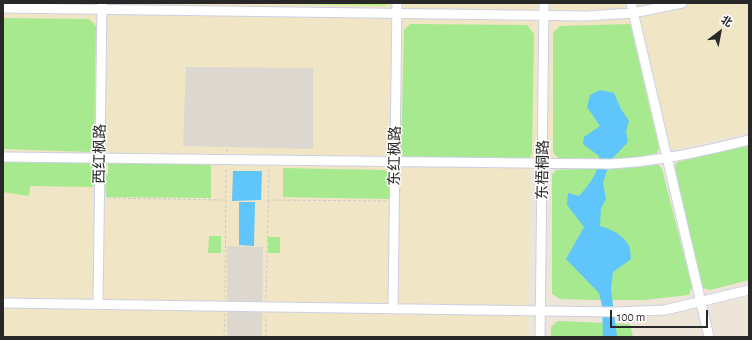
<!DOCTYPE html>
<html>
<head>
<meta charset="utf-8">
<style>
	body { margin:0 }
	#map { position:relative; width:752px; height:340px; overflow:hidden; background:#ede5d8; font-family:"Alegreya Sans","Noto Sans SC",sans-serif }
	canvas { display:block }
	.frame { position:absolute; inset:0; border:4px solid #282828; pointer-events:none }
	.north { position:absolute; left:700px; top:12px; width:40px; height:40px; -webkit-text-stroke:3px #fff; paint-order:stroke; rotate:32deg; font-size:11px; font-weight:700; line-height:16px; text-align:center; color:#282828 }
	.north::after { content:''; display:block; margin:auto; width:14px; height:18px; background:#282828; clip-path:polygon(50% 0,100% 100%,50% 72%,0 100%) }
	.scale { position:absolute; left:610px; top:310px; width:98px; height:18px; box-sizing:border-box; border:2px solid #282828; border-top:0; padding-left:5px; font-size:12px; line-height:14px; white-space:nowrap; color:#282828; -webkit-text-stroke:3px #fff; paint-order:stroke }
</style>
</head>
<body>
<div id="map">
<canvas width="752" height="340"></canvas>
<div class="frame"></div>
<div class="north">北</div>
<div class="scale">100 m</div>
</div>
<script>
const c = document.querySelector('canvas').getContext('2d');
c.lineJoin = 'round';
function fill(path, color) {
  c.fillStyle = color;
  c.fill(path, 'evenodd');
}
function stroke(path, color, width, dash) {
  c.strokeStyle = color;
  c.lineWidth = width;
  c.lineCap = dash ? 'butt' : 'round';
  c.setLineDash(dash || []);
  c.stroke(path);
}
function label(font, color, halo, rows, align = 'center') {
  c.font = font + ' "Alegreya Sans","Noto Sans SC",sans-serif';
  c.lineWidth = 3;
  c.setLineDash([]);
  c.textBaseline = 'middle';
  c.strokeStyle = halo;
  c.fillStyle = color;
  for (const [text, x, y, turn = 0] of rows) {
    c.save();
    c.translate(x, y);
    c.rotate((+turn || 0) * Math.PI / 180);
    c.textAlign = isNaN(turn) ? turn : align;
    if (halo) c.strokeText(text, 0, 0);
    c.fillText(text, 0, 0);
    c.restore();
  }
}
const education = new Path2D(`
	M 3,3 L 749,3 L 749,132 L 635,158 L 530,158 L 528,337 L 3,337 Z`);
const green = new Path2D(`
	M 3,18 L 89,19 L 96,26 L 94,146 L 90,152 L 3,149 Z
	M 410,24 L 527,25 L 534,34 L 532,154 L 528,160 L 406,158 L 401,153 L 404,30 Z
	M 630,24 L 659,148 L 657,153 L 635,158 L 558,158 L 553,152 L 553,33 L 560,26 Z
	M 749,145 L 749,280 L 710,290 L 703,288 L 674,168 L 677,162 Z
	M 3,161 L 89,163 L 94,168 L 93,187 L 30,186 L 29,196 L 3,192 Z
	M 108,163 L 211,164 L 211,198 L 106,197 L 105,174 L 108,174 Z
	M 659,165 L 662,169 L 692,287 L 689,295 L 643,300 L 595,300 L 560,299 L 552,294 L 552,175 L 556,170 Z
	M 283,168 L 385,170 L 390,176 L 389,199 L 283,197 Z
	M 209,236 L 221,236 L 221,253 L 208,253 Z
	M 268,237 L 280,237 L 280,253 L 268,253 Z
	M 558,321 L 630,324 L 633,337 L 551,337 L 551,327 Z`);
const pitch = new Path2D(`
	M 238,3 L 389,3 L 385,6 Z`);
const plaza = new Path2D(`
	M 186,67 L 313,68 L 313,149 L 183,146 Z
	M 227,246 L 263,247 L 262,337 L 227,337 Z`);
const water = new Path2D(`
	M 600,90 L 614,93 L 621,109 L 629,121 L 626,132 L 628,142 L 610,161 L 603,183 L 606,199 L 601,208 L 600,226 C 610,229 624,235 629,246 C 631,250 630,255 631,259 L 613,272 L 611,289 L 617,337 L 603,337 L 602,306 L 599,293 L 566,259 L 584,227 L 567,205 L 568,193 L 579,196 C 589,185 600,171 599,156 L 583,144 L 584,137 L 600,126 L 587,107 L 590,95 Z
	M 233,171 L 262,171 L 261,200 L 232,201 Z
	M 239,202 L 255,202 L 254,246 L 239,245 Z`);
const path = new Path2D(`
	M 227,152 L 227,147
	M 108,198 L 225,200
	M 268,200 L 387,201
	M 225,298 L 226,168
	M 266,298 L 269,168
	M 224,337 L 225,314
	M 266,337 L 266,316`);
const minor = new Path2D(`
	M 631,3 L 709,337
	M 3,8 L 586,16 L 633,13 L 682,3
	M 3,157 L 610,164 C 658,162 703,151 749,140
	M 3,303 L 615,312 L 665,310 L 749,290
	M 98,304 L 102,3
	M 393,308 L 397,3
	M 540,337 L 544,3`);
const streetNames = [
	["西红枫路",100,154,-89],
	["东红枫路",395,156,-89],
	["东梧桐路",543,170,-89]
];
fill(education, '#f0e6c5');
fill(green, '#a6e98e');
fill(pitch, '#bdf289');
fill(plaza, '#dcd8cf');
fill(water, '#5fc5fb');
stroke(minor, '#cdd0e3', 11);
stroke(path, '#cbcbcb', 1, [3, 2]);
stroke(minor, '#fff', 9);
label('15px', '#282828', '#fff', streetNames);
</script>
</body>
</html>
